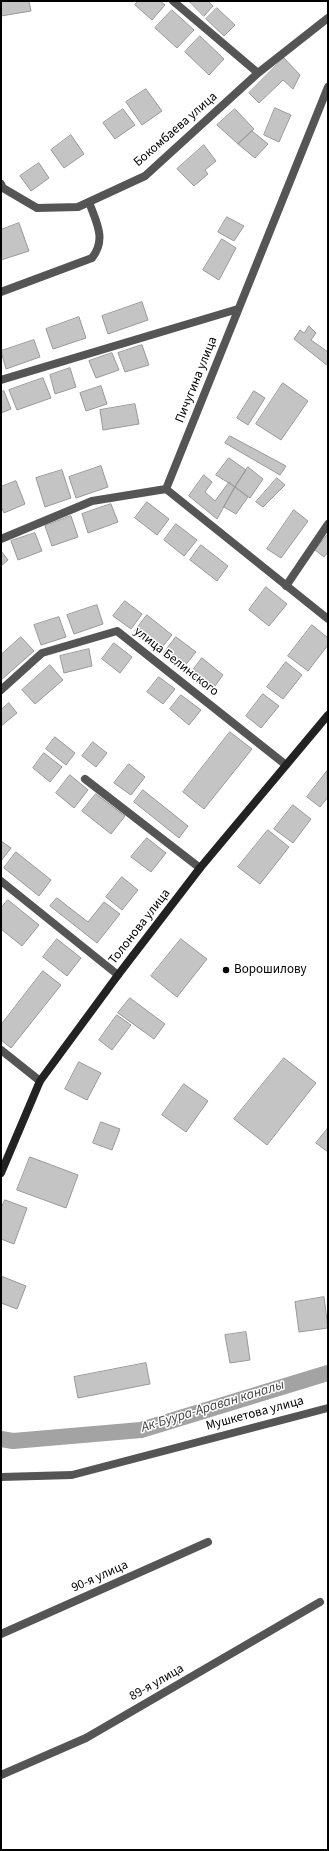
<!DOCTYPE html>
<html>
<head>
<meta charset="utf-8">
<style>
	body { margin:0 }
	#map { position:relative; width:329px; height:1851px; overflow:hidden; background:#fff; font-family:"Source Sans 3",sans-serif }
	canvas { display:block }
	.frame { position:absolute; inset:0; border:2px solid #000; pointer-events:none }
</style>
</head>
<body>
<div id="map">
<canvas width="329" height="1851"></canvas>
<div class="frame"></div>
</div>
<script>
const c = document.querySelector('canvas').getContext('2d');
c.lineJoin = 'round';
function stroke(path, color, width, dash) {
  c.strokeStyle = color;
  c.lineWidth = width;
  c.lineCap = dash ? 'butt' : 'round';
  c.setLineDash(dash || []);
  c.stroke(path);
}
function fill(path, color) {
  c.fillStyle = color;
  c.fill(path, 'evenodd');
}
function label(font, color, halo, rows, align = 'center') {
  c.font = font + ' "Source Sans 3",sans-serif';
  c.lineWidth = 3;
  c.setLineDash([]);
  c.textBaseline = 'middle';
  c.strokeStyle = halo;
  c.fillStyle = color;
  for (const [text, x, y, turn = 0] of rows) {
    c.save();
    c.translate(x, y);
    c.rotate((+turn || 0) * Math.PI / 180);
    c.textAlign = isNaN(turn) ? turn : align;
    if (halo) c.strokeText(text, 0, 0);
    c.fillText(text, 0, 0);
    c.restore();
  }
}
const canal = new Path2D(`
	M 1,1439 L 13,1441 L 141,1430 L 328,1373`);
const building = new Path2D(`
	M 1,1 L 29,1 L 31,11 L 1,16 Z
	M 138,1 L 160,1 L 165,5 L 152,20 L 135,5 Z
	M 189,1 L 208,1 L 213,6 L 204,16 Z
	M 217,8 L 235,25 L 224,36 L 206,19 Z
	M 172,10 L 194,30 L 177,48 L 155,28 Z
	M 200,36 L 224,59 L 209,75 L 185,52 Z
	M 284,58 L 300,75 L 293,89 L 283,80 L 259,103 L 249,93 Z
	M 146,89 L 162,111 L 142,125 L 126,102 Z
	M 275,108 L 291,115 L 279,142 L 264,135 Z
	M 123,109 L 135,125 L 115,139 L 103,123 Z
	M 235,109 L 254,129 L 238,144 L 217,125 Z
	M 252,131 L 268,144 L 255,158 L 238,144 Z
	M 71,135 L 84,154 L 64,168 L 51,150 Z
	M 204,145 L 216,161 L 205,170 L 208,174 L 194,186 L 177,169 Z
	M 39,163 L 49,178 L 31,191 L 20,176 Z
	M 227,217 L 244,226 L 234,241 L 218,232 Z
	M 19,223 L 29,251 L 1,260 L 1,230 Z
	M 222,239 L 236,248 L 219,280 L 203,270 Z
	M 142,302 L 148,320 L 108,334 L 102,316 Z
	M 79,317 L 86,338 L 53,349 L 46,329 Z
	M 309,326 L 316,333 L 311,340 L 328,352 L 328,366 L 294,339 L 300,330 L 304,333 Z
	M 34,340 L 40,357 L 6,369 L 1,351 Z
	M 142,345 L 149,365 L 125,372 L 118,353 Z
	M 112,353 L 119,370 L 96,378 L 89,361 Z
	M 70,368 L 76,387 L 55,394 L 50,375 Z
	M 43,378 L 51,398 L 17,410 L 9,390 Z
	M 283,383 L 308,401 L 281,440 L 256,424 Z
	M 101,386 L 107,404 L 86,411 L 80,393 Z
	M 4,391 L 11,409 L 1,413 L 1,392 Z
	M 254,391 L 265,398 L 248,425 L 237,418 Z
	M 135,404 L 139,424 L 103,430 L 100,410 Z
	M 230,436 L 286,466 L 280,475 L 225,443 Z
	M 229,458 L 246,470 L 235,487 L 216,475 Z
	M 101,466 L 108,487 L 76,498 L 69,477 Z
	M 248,467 L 263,479 L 250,498 L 235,487 Z
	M 62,470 L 71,498 L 45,507 L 36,478 Z
	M 204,475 L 212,482 L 205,492 L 215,501 L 229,482 L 235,487 L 217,519 L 189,496 Z
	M 277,478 L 285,485 L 263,507 L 256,502 Z
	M 16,481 L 25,504 L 4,513 L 1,506 L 1,487 Z
	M 235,487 L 248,497 L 236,514 L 224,507 Z
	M 147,502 L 169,519 L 157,535 L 135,518 Z
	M 111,504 L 118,522 L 88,533 L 82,514 Z
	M 294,510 L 308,521 L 281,558 L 267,549 Z
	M 71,516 L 78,537 L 52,546 L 45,526 Z
	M 176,524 L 197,540 L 184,556 L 164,540 Z
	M 35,533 L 42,551 L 18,560 L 11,541 Z
	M 328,534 L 328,552 L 324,557 L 315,550 Z
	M 201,545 L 228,566 L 217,581 L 190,560 Z
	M 1,551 L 8,560 L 1,566 Z
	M 266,587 L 287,604 L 269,626 L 249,610 Z
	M 125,601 L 142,614 L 131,629 L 113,616 Z
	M 97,605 L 103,624 L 74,634 L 67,615 Z
	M 147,615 L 172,635 L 159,651 L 135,631 Z
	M 59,617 L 66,637 L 41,645 L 34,625 Z
	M 312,625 L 328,638 L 328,645 L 308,671 L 288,656 Z
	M 21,637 L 34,651 L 1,680 L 1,655 Z
	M 176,637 L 196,652 L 183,668 L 164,653 Z
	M 114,643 L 132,657 L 120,673 L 102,659 Z
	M 89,649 L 92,666 L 64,673 L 60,656 Z
	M 202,658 L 223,675 L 212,690 L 191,673 Z
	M 286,662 L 302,675 L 283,699 L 267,687 Z
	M 50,665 L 63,680 L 35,704 L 22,690 Z
	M 159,677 L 175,689 L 163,704 L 147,692 Z
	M 263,694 L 279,706 L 261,728 L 246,716 Z
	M 181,695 L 201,710 L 189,725 L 170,709 Z
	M 9,703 L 17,713 L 1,726 L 1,710 Z
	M 230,732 L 252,749 L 204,809 L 183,792 Z
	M 55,737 L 75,753 L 66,765 L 46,749 Z
	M 93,742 L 107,753 L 96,767 L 82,756 Z
	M 44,753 L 62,767 L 50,782 L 33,768 Z
	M 129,764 L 145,777 L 131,795 L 114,783 Z
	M 327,771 L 328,797 L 320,807 L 307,797 Z
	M 70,775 L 88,790 L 74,808 L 56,793 Z
	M 143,790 L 188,826 L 179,838 L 134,802 Z
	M 96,794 L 125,816 L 111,834 L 82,811 Z
	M 293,805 L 311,819 L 293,843 L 274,829 Z
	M 268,830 L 289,847 L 260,884 L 238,867 Z
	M 147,838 L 166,853 L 151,872 L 131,857 Z
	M 1,841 L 11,848 L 1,861 Z
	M 16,852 L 51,880 L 39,896 L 4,868 Z
	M 122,877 L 138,890 L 122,910 L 106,897 Z
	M 57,898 L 88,922 L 104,902 L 120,914 L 97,943 L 50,906 Z
	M 8,900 L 39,925 L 22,946 L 1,929 L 1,908 Z
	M 57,939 L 81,958 L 67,976 L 43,957 Z
	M 181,939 L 207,959 L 177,997 L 151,976 Z
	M 43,971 L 61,985 L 11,1048 L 1,1040 L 1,1025 Z
	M 130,998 L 165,1024 L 154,1039 L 118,1013 Z
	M 117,1015 L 131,1025 L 112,1050 L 99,1040 Z
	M 284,1058 L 316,1083 L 267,1145 L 234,1119 Z
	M 79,1062 L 101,1073 L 87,1100 L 65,1089 Z
	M 184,1084 L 208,1101 L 186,1132 L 162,1115 Z
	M 101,1122 L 120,1129 L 112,1150 L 93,1143 Z
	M 328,1128 L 328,1152 L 316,1143 Z
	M 30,1157 L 78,1175 L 66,1208 L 17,1190 Z
	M 5,1200 L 27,1208 L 14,1244 L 1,1239 L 1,1209 Z
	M 1,1276 L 26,1286 L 17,1309 L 1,1303 Z
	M 324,1297 L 328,1328 L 299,1332 L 295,1302 Z
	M 246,1332 L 250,1360 L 230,1363 L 225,1335 Z
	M 146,1363 L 150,1384 L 78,1398 L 74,1377 Z`);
const minor = new Path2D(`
	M 173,1 L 258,73
	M 1,184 L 3,188 L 37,208 L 78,207 L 145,176 L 258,73 L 328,18
	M 1,292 L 92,258 C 107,239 96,222 89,202
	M 1,380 L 238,309
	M 166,489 L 328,87
	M 166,489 L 328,619
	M 1,539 L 92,501 L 166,489
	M 286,586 L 328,524
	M 1,690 L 42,653 L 117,631 L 286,765
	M 85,779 L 200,868
	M 1,881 L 118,975
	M 1,1050 L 40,1081
	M 1,1477 L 72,1475 L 328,1408
	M 1,1634 L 208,1542
	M 1,1775 L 86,1738 L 320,1602`);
const secondary = new Path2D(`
	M 1,1173 L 40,1081 L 118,975 L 200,868 L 328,715`);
const markers = [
	[226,970,4,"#000"]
];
const streetNames = [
	["Бокомбаева улица",176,130,-41],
	["Пичугина улица",197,380,-68],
	["улица Белинского",176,662,38],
	["Толонова улица",140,927,-52],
	["Мушкетова улица",255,1414,-15],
	["90-я улица",100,1577,-24],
	["89-я улица",157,1683,-30]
];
const poiNames = [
	["Ворошилову",234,970]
];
const waterNames = [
	["Ак-Буура-Араван каналы",213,1407,-17]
];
stroke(canal, '#a3a3a3', 16);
fill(building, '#c4c4c4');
stroke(building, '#999', 1);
stroke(minor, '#555', 8);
stroke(secondary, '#222', 8);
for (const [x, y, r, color] of markers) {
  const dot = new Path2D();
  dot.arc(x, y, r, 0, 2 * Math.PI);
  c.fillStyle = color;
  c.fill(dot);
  stroke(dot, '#fff', 1.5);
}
label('13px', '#000', '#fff', streetNames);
label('13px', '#000', '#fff', poiNames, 'left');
label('italic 14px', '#444', '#fff', waterNames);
</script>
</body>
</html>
